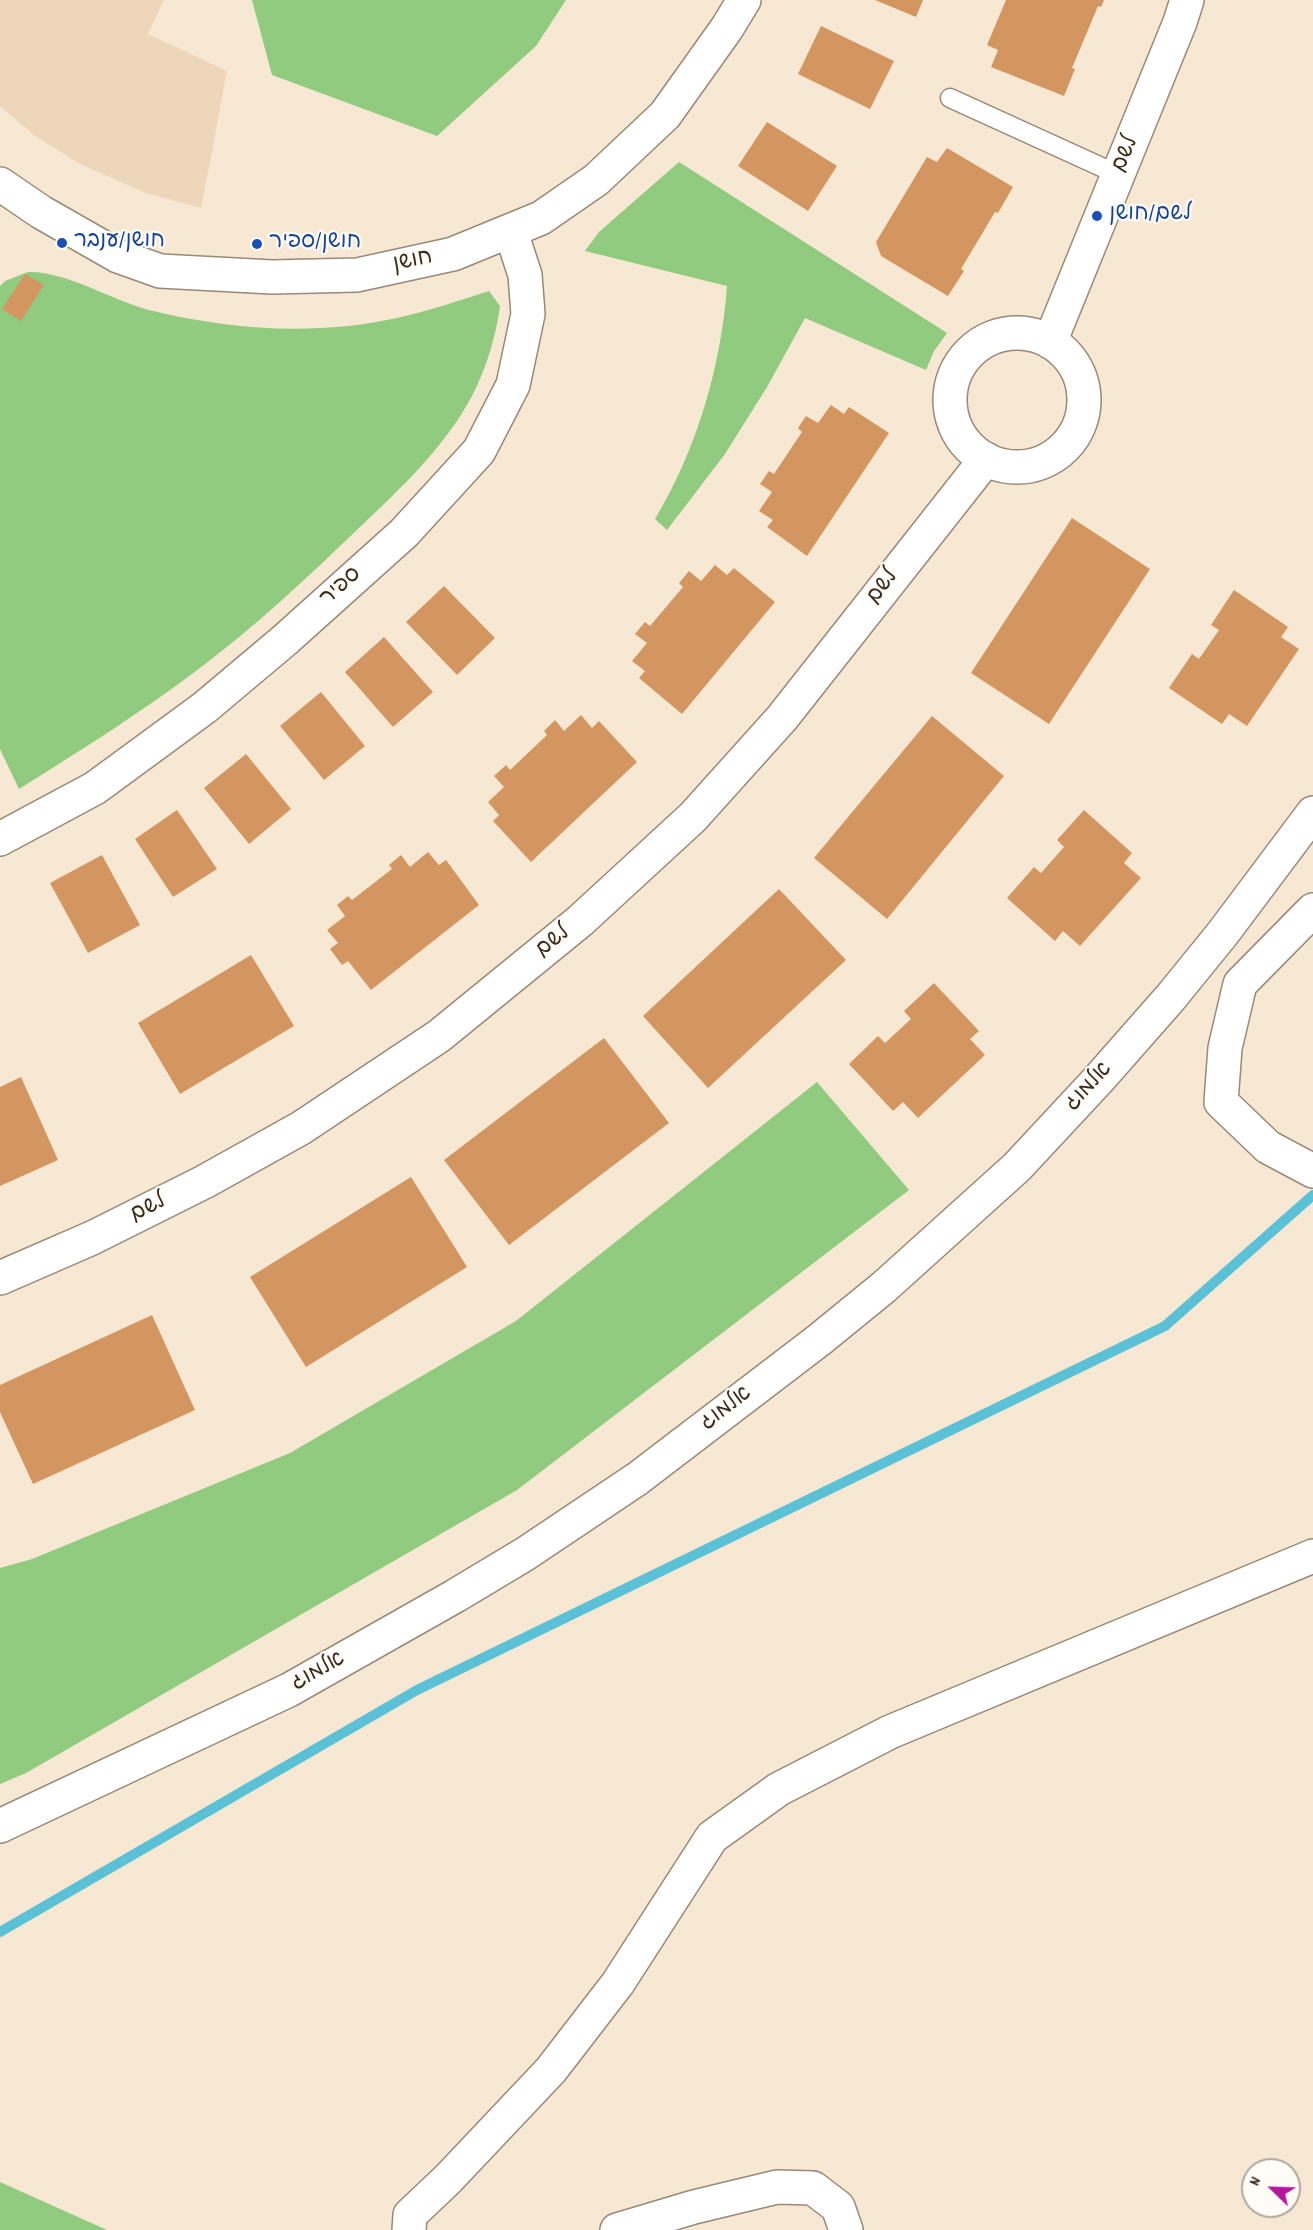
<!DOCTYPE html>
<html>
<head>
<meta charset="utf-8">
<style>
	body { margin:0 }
	#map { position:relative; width:1313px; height:2230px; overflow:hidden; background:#f6e8d2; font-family:Dekko,sans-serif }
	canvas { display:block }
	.north { position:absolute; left:1241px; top:2158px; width:60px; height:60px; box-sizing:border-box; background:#fdfcf7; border:2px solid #afa8a0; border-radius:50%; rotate:293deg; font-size:16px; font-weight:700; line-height:24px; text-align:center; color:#3b2a1e }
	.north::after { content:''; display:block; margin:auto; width:21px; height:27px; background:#b5179e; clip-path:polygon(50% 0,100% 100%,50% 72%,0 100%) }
</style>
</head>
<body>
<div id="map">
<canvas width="1313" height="2230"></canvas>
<div class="north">N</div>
</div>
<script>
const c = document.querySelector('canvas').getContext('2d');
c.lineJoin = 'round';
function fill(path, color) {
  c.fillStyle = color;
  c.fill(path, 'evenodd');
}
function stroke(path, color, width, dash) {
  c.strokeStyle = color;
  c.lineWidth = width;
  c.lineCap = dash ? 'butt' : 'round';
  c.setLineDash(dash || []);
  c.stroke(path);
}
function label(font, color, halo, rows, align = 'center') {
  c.font = font + ' Dekko,"Playpen Sans Hebrew",sans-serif';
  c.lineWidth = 4.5;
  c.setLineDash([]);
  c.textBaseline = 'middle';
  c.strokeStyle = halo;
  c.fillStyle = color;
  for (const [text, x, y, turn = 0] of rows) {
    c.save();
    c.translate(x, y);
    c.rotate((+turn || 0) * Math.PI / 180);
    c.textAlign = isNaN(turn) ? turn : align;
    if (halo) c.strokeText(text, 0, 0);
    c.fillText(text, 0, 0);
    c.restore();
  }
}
const built = new Path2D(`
	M 0,0 L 164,0 L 148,34 L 227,71 L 201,208 L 146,193 L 80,164 L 35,136 L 0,106 Z`);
const green = new Path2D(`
	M 252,0 L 566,0 L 536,46 L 437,136 L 272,75 Z
	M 679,162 L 947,333 L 934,351 L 926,370 L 805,318 L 767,387 L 725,454 L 667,530 L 655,519 C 697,449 721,367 727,286 L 585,251 L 599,232 Z
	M 28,272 C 66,271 111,300 149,310 C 230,330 315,336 397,318 C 428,311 458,301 489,291 L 500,306 C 496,336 486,369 472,396 C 444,448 402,487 360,527 C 309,576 257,625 200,668 C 142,712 81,750 19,789 L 0,749 L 0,286 L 5,281 Z
	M 817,1082 L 909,1190 L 517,1490 L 26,1773 L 0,1784 L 0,1568 L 32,1559 L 290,1453 L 516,1321 Z
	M 0,2182 L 107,2230 L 0,2230 Z`);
const stream = new Path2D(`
	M 0,1932 L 417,1690 L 1165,1326 L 1313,1195`);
const building = new Path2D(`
	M 875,0 L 923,0 L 916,17 Z
	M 1006,0 L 1104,0 L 1101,7 L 1098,6 L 1072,68 L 1075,69 L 1064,96 L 991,67 L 998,50 L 987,45 Z
	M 821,26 L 894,61 L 870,109 L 798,74 Z
	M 767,122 L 837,166 L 808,211 L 738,166 Z
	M 947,148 L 1013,187 L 998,213 L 995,212 L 961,269 L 964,271 L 948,296 L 881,256 L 876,242 L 927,157 L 937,162 Z
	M 25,274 L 44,285 L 21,321 L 2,309 Z
	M 831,405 L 844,414 L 849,407 L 889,433 L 807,556 L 767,527 L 773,520 L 759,511 L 772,492 L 760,484 L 769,471 L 774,474 L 802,432 L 798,428 L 806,416 L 818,423 Z
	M 1072,518 L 1150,569 L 1049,724 L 971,673 Z
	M 715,565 L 727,575 L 734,568 L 775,602 L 682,714 L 639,678 L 645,671 L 632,661 L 647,643 L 635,634 L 645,622 L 650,626 L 683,587 L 679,583 L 689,571 L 701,581 Z
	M 444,586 L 495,638 L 457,675 L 406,622 Z
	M 1234,590 L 1288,627 L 1281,637 L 1299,649 L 1247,726 L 1229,714 L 1222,724 L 1169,688 L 1192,654 L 1199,659 L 1219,630 L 1211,625 Z
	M 384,637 L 433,692 L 393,727 L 345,672 Z
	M 321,692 L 365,746 L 324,780 L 280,726 Z
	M 581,715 L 592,728 L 599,721 L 637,762 L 531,862 L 493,821 L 499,815 L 488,802 L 504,787 L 494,776 L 506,765 L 510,770 L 547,735 L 544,731 L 555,720 L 564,731 Z
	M 932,716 L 1004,776 L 887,919 L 814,858 Z
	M 246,754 L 291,809 L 249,844 L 204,788 Z
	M 177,810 L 217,869 L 173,897 L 135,839 Z
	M 1084,810 L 1132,853 L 1124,863 L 1141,878 L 1080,946 L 1063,931 L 1055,941 L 1007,898 L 1034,867 L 1041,873 L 1064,847 L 1057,840 Z
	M 428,852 L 439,865 L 446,860 L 479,905 L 371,990 L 348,961 L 342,965 L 330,949 L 338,943 L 327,930 L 345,916 L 337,905 L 348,896 L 352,900 L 392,869 L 389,865 L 401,855 L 410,867 Z
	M 102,855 L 140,925 L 88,953 L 50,883 Z
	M 779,889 L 846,960 L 708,1088 L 643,1016 Z
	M 251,955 L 294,1026 L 180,1094 L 138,1023 Z
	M 934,983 L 979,1031 L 970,1039 L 985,1055 L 918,1118 L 903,1102 L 893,1111 L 849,1064 L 878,1036 L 885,1043 L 911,1019 L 904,1011 Z
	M 604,1038 L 669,1123 L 509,1245 L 444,1160 Z
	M 21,1077 L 58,1160 L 0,1186 L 0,1087 Z
	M 411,1177 L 467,1267 L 306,1367 L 250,1277 Z
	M 152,1315 L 195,1410 L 33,1484 L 0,1412 L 0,1385 Z`);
const lane = new Path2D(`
	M 950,98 L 1119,175`);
const street = new Path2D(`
	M 0,184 L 41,212 L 118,256 L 160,271 L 272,277 L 357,275 L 453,254 L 541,218 L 596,180 L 665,115 L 727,28 L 744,0
	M950 400a67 67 0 1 1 134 0a67 67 0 1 1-134 0Z
	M 1050,342 L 1180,22 L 1187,0
	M 0,839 L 95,788 L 204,708 L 286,639 L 404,533 L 479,451 L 513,385 L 528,314 L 525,275 L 511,232
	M 1313,910 L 1240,984 L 1225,1048 L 1221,1102 L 1268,1147 L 1313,1171
	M 0,1278 L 92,1238 L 204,1182 L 301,1128 L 439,1036 L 580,921 L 693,817 L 782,718 L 986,459
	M 0,1826 L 289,1690 L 455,1596 L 525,1554 L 637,1479 L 819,1340 L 884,1287 L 1017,1167 L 1098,1080 L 1171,997 L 1223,933 L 1313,813
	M 409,2230 L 410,2215 L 448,2179 L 551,2070 L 618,1983 L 712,1837 L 779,1789 L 890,1732 L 1313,1556
	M 617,2230 L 694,2207 L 777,2187 L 813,2188 L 838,2207 L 846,2230`);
const markers = [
	[1097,216,6,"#1a4fb4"],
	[62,243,6,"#1a4fb4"],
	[257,244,6,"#1a4fb4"]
];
const streetNames = [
	["לשם",1127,155,-68],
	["חושן",413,263,-12],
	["ספיר",342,588,-42],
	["לשם",884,588,-53],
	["לשם",554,943,-39],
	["אלמוג",1090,1088,-47],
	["לשם",149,1210,-27],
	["אלמוג",727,1410,-37],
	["אלמוג",319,1673,-29]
];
const transitNames = [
	["לשם/חושן",1109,216],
	["חושן/ענבר",74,243],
	["חושן/ספיר",269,244]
];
fill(built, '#eed6bb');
fill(green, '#91cb7f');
stroke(stream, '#5ac1d7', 10);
fill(building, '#d49660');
stroke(lane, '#988978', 21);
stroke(street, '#988978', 36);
stroke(lane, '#fff', 18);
stroke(street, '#fff', 33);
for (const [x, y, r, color] of markers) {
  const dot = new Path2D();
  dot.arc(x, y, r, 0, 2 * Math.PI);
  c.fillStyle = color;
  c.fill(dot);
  stroke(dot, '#fdfcf7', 2);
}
label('22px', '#3b2a1e', '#fdfcf7', streetNames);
label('22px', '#164399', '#fdfcf7', transitNames, 'left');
</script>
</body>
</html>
